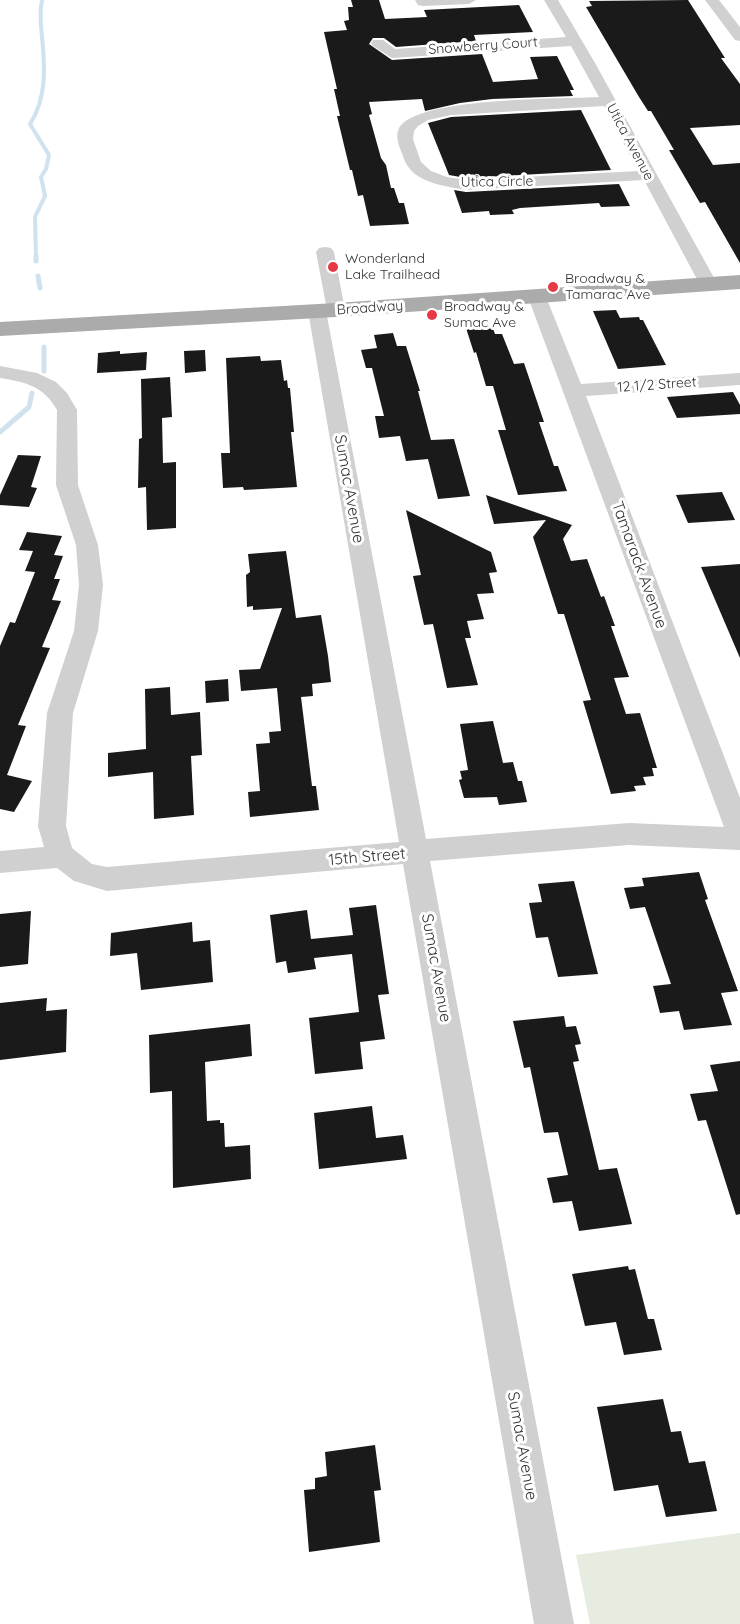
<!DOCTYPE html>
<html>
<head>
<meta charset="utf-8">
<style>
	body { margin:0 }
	canvas { display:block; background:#fff }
</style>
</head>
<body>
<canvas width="740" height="1624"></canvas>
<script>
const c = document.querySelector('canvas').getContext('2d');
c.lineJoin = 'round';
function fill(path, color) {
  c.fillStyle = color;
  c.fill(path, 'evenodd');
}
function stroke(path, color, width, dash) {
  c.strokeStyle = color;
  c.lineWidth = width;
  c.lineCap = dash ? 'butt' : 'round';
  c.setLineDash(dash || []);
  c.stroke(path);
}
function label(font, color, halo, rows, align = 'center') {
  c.font = font + ' Quicksand,sans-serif';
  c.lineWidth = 6;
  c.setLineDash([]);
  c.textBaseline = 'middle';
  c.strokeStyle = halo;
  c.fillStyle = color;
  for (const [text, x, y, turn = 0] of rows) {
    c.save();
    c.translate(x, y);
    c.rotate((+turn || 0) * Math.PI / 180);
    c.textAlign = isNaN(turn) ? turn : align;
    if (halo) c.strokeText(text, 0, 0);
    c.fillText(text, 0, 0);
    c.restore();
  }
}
const green = new Path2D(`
	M 740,1533 L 740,1624 L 590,1624 L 576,1555 Z`);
const streamFar1 = new Path2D(`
	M 36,257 L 35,217 L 45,196 L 41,177 L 46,169 L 49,155 L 30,124 C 47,98 45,67 42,37 C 41,25 39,13 42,0`);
const stream = new Path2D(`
	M 36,261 L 36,256
	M 38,276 L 40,288
	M 44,347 L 44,371
	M 0,432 L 29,407 L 32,393`);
const building = new Path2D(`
	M 351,0 L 379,0 L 385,19 L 427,17 L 424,10 L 519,5 L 533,32 L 474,35 L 476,41 L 396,47 L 384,38 L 373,38 L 369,44 L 392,60 L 482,54 L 493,82 L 538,79 L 530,57 L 557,56 L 574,90 L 570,90 L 573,96 L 492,99 L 460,103 L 425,111 L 422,99 L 369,102 L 372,114 L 369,115 L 381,158 L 386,165 L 391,188 L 394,188 L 399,203 L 404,203 L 409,224 L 370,226 L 363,195 L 358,196 L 352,170 L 350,170 L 337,116 L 340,116 L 334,89 L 337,89 L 324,32 L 347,30 L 344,21 L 349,20 L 348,7 L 353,7 Z
	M 688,0 L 725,58 L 721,58 L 740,84 L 740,125 L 690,128 L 713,165 L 740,163 L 740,263 L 705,202 L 700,203 L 669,150 L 674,150 L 651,111 L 648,111 L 639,97 L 586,7 L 592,6 L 589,1 Z
	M 581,110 L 611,170 L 466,178 L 449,175 L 428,123 L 451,117 Z
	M 619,184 L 630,206 L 601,207 L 599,203 L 520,208 L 512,210 L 514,214 L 490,215 L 489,211 L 462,213 L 454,190 L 466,192 Z
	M 616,310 L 620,318 L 639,317 L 640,320 L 643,320 L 666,365 L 618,369 L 593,311 Z
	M 492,326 L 495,334 L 502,334 L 514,364 L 524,363 L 544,422 L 539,422 L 554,466 L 558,466 L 567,491 L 518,495 L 498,430 L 506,430 L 493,386 L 486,386 L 476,352 L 474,353 L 466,328 Z
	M 393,333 L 397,346 L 406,346 L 420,391 L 418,391 L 431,440 L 454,439 L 470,496 L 438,499 L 428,459 L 406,461 L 400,436 L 379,438 L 375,416 L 384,416 L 372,368 L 366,368 L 361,350 L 377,348 L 374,335 Z
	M 205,350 L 206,371 L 185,373 L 184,351 Z
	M 120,351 L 120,354 L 147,352 L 146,370 L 97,373 L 98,353 Z
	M 260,356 L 261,361 L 281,360 L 284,381 L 287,380 L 288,388 L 290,388 L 294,432 L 291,432 L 297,487 L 244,490 L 243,487 L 223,488 L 221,453 L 230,453 L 226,358 Z
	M 170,377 L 172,417 L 162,418 L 163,463 L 176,462 L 176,528 L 147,530 L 146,487 L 138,488 L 139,439 L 142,438 L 141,379 Z
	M 733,392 L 740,405 L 740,414 L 677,418 L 667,397 Z
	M 18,455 L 41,456 L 31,487 L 37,488 L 29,507 L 0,505 L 0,495 Z
	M 722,492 L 735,520 L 688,523 L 676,495 Z
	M 486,495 L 572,525 L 563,539 L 571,561 L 587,559 L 601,597 L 604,596 L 615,626 L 611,626 L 629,677 L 614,678 L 626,714 L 640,713 L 657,768 L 652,768 L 654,776 L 643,777 L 646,785 L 634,786 L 636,791 L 611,794 L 583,701 L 591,700 L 564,614 L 558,614 L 533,537 L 546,520 L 494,524 Z
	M 406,510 L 491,552 L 497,572 L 489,573 L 494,593 L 477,594 L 484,619 L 467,621 L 471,638 L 465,638 L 478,685 L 447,688 L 433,624 L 424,625 L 413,576 L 421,575 Z
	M 27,532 L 62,536 L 54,555 L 63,556 L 54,579 L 60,579 L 52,600 L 61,601 L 42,647 L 50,648 L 18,725 L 26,726 L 7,775 L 32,781 L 14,812 L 0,809 L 0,646 L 10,622 L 15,623 L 35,572 L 25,571 L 33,551 L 19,550 Z
	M 286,551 L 296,618 L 321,615 L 328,656 L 331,682 L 312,684 L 313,696 L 301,697 L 312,786 L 316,786 L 319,810 L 250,817 L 248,792 L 260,791 L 256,744 L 270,743 L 269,732 L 281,731 L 277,688 L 241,691 L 239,670 L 260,669 L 282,608 L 253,610 L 253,606 L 247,607 L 246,575 L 250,572 L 248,554 Z
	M 740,564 L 740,658 L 701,567 Z
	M 228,679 L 229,701 L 206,703 L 205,681 Z
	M 170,687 L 171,715 L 200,712 L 202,755 L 191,756 L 194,815 L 154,819 L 153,772 L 108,777 L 108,753 L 146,749 L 145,689 Z
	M 493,721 L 503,763 L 513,762 L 518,781 L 522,781 L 527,802 L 499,805 L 497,797 L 464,798 L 459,780 L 462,779 L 460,771 L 468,770 L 460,724 Z
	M 699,872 L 708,899 L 705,900 L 738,991 L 721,993 L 732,1025 L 684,1030 L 679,1011 L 660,1013 L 653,986 L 671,984 L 645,907 L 630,909 L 624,888 L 644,886 L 642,878 Z
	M 574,881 L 598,974 L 558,977 L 548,937 L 536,938 L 529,903 L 542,902 L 538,884 Z
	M 376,905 L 389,994 L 378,995 L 385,1039 L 360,1042 L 363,1069 L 315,1074 L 309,1018 L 359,1012 L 352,954 L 314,958 L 316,969 L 288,973 L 286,961 L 276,963 L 270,915 L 307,910 L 311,939 L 353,935 L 349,908 Z
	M 31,911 L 28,964 L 0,967 L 0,914 Z
	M 192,922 L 193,942 L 210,940 L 213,982 L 141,990 L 137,953 L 110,956 L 111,933 Z
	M 47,998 L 46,1011 L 67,1009 L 66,1052 L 0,1060 L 0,1003 Z
	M 564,1016 L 566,1027 L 576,1026 L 581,1044 L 575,1045 L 579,1061 L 573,1062 L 599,1170 L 617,1168 L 632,1224 L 579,1231 L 572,1201 L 553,1203 L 547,1178 L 568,1175 L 558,1132 L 544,1133 L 530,1067 L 524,1068 L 513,1021 Z
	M 250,1024 L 252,1056 L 205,1062 L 207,1121 L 220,1120 L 220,1123 L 224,1123 L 225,1147 L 250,1145 L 251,1179 L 173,1188 L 172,1091 L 150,1093 L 149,1035 Z
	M 740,1061 L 740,1214 L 736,1215 L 706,1120 L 698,1121 L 690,1094 L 718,1091 L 710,1065 Z
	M 372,1106 L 376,1138 L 403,1135 L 407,1159 L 319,1169 L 314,1113 Z
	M 628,1266 L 629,1270 L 635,1269 L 648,1319 L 654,1319 L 662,1350 L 624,1355 L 616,1322 L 585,1326 L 572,1274 Z
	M 663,1399 L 671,1432 L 681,1431 L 689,1463 L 705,1461 L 717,1511 L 666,1517 L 658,1485 L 614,1491 L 597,1407 Z
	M 375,1445 L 381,1490 L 374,1491 L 380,1542 L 309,1552 L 304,1490 L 315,1489 L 315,1478 L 327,1476 L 325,1452 Z`);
const minor = new Path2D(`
	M 415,0 L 476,0 L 469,4 L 423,6 L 418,5 Z
	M 544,0 L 558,0 L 595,63 L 718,285 L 715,289 L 703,289 L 700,285 L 644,180 L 466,190 C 444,186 413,183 404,159 C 401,150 394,138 399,128 C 417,97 562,99 599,97 L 571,46 L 392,58 L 373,46 L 371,43 L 373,40 L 383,40 L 395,49 L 566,37 ZM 604,106 L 638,171 L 466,180 L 447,177 L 431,171 L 421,162 L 413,139 L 414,131 L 418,126 L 428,120 L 451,115 Z
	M 705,0 L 719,0 L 740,27 L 740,41 L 735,40 Z
	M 325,247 L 331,248 L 334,252 L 345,310 L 343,314 L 329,314 L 327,310 L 316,252 L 319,248 Z
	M 537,291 L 544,293 L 546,297 L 581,384 L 740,373 L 740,385 L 586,396 L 740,798 L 740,850 L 629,845 L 430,861 L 574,1624 L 534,1624 L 403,864 L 107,891 L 74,881 L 57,868 L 0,873 L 0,851 L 44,847 L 38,826 L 47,713 L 74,631 L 79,585 L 76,545 L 56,485 L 57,410 C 44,386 25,382 0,378 L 0,366 L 37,373 L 56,382 L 67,393 L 77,410 L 78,485 L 98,545 L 103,585 L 98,631 L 73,713 L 66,826 L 72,848 L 92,864 L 107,867 L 399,842 L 308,311 L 310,307 L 324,307 L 326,311 L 426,839 L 629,823 L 724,827 L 528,297 L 530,293 Z`);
const major = new Path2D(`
	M 740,275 L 740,289 L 336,317 L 0,336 L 0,322 L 336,303 Z`);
const markers = [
	[333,267,6,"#e63946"],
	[553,287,6,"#e63946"],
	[432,315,6,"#e63946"]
];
const farStreetnames = [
	["Snowberry Court",483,46,-4],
	["Utica Avenue",630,142,62],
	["Utica Circle",497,182,-1],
	["Broadway",370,308,-4],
	["12 1/2 Street",657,385,-4]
];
const farPoinames = [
	["Wonderland",345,259],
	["Lake Trailhead",345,275],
	["Broadway &",565,279],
	["Tamarac Ave",565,295],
	["Broadway &",444,307],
	["Sumac Ave",444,323]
];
const streetNames = [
	["Sumac Avenue",349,489,80],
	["Tamarack Avenue",639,565,70],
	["15th Street",367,857,-5],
	["Sumac Avenue",436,968,80],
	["Sumac Avenue",522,1446,80]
];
fill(green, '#e6ecdf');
stroke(streamFar1, '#cfe2ee', 4);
stroke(stream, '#cfe2ee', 5);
fill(building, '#1a1a1a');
fill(minor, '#d0d0d0');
fill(major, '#ababab');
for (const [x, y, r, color] of markers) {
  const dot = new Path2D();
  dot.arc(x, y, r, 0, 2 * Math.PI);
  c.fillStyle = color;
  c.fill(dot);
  stroke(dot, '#fff', 2);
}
label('14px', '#333', '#fff', farStreetnames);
label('14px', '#333', '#fff', farPoinames, 'left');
label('16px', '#333', '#fff', streetNames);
</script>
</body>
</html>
